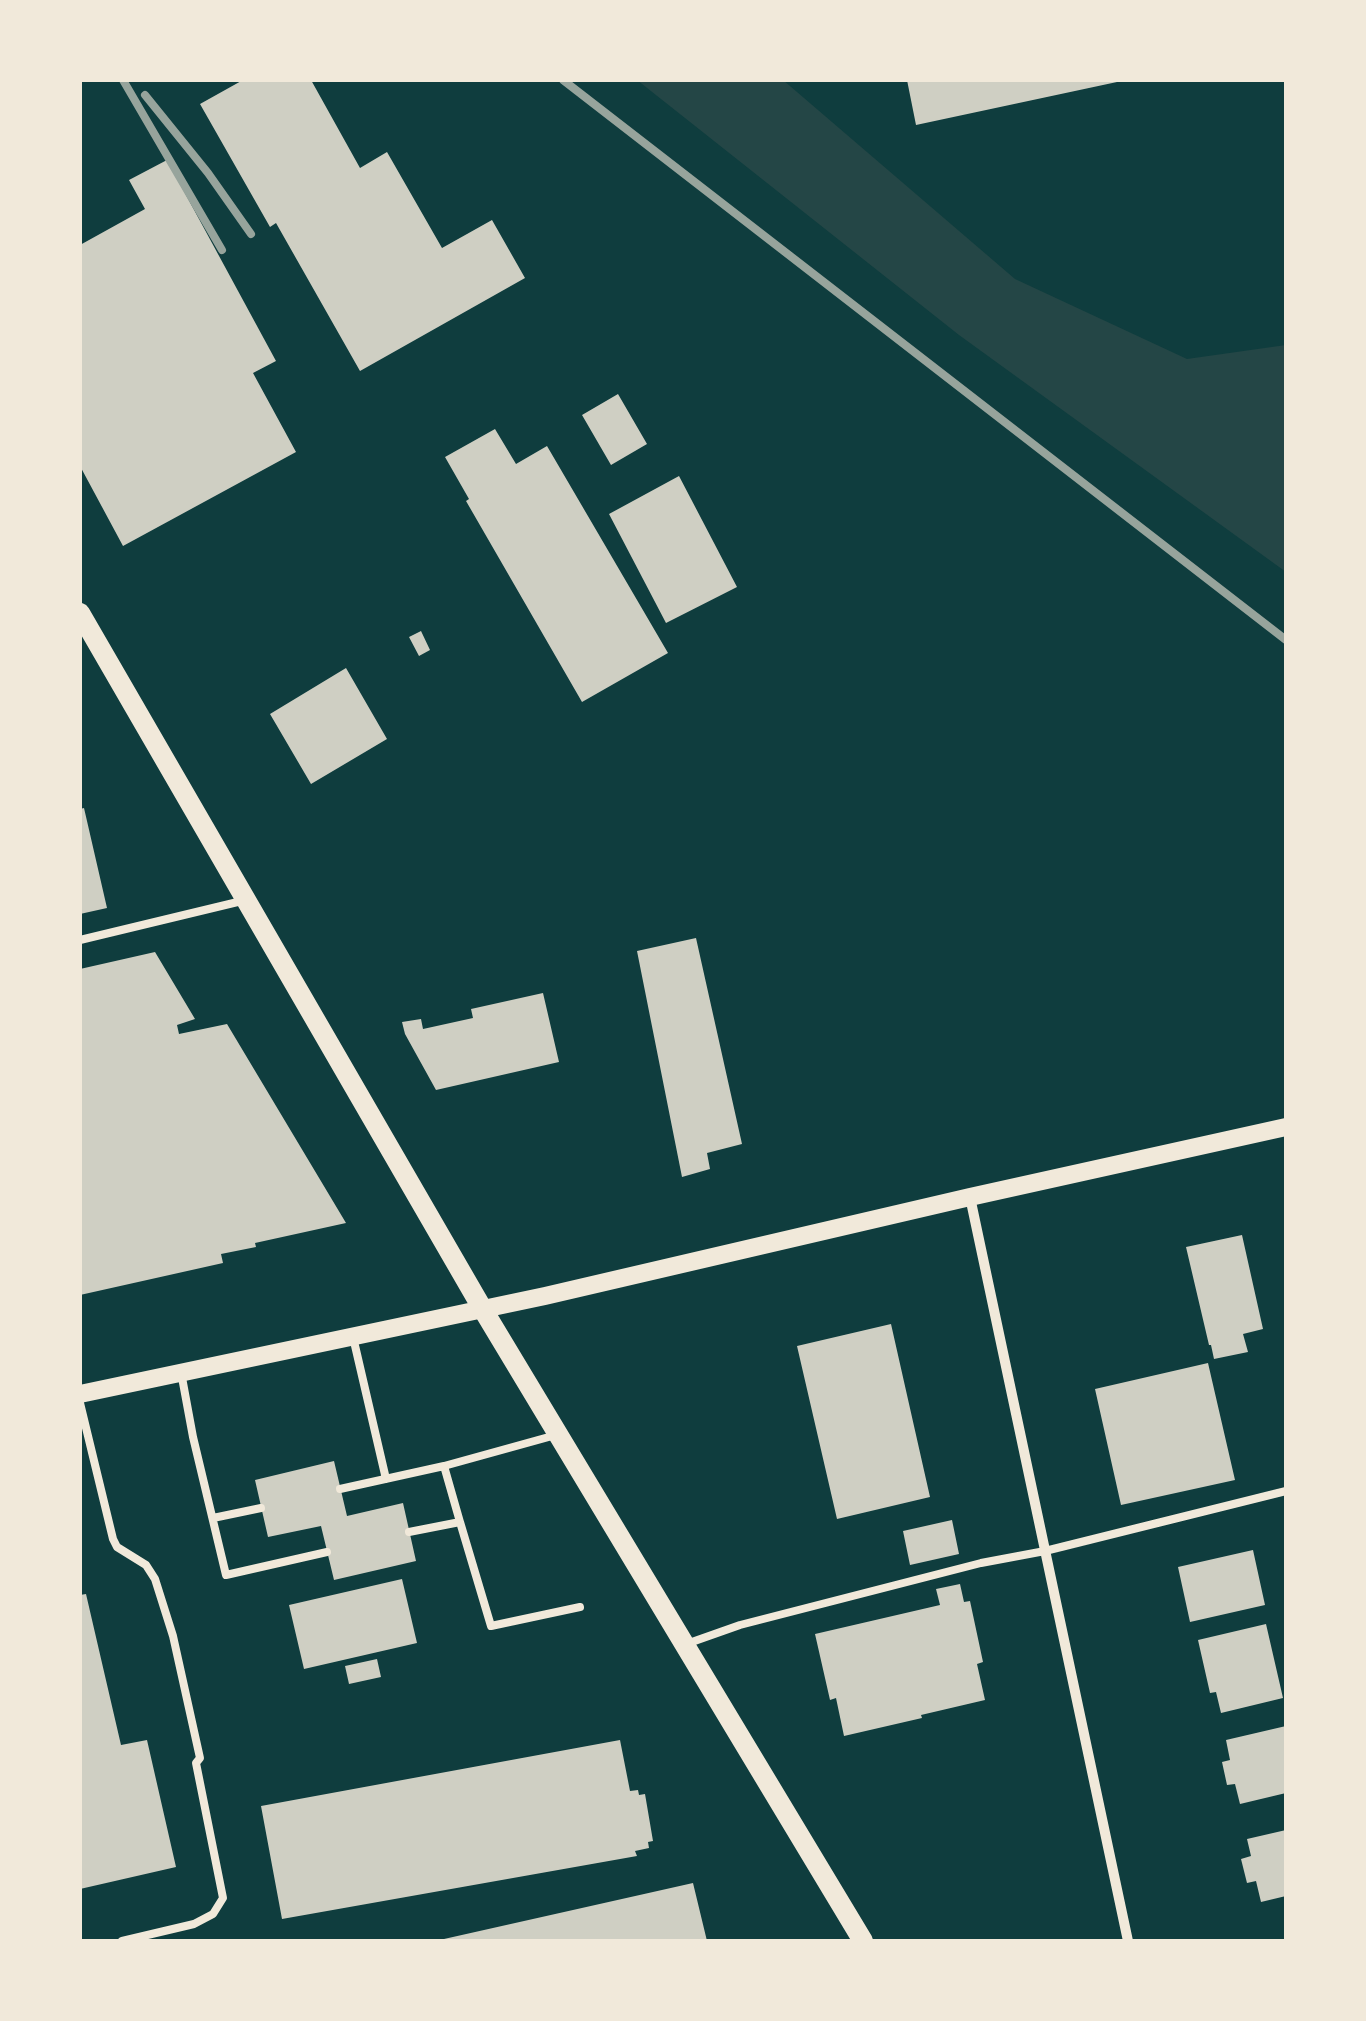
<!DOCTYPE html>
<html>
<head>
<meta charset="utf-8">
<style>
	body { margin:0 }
	#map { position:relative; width:1366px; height:2021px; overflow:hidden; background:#0f3d3e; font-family:"Roboto Condensed",sans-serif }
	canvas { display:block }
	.frame { position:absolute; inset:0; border:82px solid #f1e9da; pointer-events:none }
</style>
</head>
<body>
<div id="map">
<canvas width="1366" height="2021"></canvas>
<div class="frame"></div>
</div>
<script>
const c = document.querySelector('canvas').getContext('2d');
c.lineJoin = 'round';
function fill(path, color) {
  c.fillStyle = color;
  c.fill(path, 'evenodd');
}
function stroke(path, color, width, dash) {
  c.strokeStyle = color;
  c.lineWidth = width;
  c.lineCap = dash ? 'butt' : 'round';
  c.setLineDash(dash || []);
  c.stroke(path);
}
const green = new Path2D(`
	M 637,80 L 783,80 L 1015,279 L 1187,359 L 1286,345 L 1286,572 L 959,335 Z`);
const building = new Path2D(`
	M 243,80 L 311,80 L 360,168 L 387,152 L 442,248 L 492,220 L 525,278 L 360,371 L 276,223 L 270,227 L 200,104 Z
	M 907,80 L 1117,80 L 1117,82 L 916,125 Z
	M 167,160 L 276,361 L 253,373 L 296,452 L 123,546 L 80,466 L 80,245 L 145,209 L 129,180 Z
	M 618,394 L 647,444 L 611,465 L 582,415 Z
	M 495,429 L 516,464 L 547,446 L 668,653 L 582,702 L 466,501 L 469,499 L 445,457 Z
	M 679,476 L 737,587 L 666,623 L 609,514 Z
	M 421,631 L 430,650 L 419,656 L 409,637 Z
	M 346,668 L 387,739 L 311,784 L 270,714 Z
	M 84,808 L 107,908 L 80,914 L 80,809 Z
	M 696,938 L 742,1144 L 707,1153 L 710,1169 L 682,1177 L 637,951 Z
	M 155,952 L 195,1019 L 177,1025 L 179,1034 L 227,1024 L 346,1223 L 255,1243 L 256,1247 L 221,1254 L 223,1263 L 80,1295 L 80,969 Z
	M 543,993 L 559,1062 L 436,1090 L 405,1034 L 402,1022 L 421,1019 L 423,1029 L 473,1018 L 471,1009 Z
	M 1242,1235 L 1263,1329 L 1243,1334 L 1248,1352 L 1214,1359 L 1211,1345 L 1209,1345 L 1186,1247 Z
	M 891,1324 L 930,1497 L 837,1519 L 797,1346 Z
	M 1208,1363 L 1235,1480 L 1121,1505 L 1095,1389 Z
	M 334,1461 L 347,1516 L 403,1503 L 416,1561 L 334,1580 L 321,1526 L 268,1537 L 255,1480 Z
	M 952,1520 L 959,1554 L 910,1565 L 903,1531 Z
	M 1253,1550 L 1265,1605 L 1190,1622 L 1178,1567 Z
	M 402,1579 L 417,1643 L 304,1669 L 289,1605 Z
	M 960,1584 L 964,1602 L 970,1601 L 983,1662 L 977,1664 L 985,1700 L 921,1715 L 922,1718 L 844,1736 L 836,1698 L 830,1700 L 815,1634 L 940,1605 L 936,1589 Z
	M 86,1594 L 121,1745 L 147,1740 L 176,1867 L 80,1889 L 80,1595 Z
	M 1266,1624 L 1283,1698 L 1221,1713 L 1216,1692 L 1210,1693 L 1198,1640 Z
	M 377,1659 L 381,1677 L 349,1684 L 345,1666 Z
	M 1286,1726 L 1286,1793 L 1240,1804 L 1235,1784 L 1227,1785 L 1222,1762 L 1230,1760 L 1226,1740 Z
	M 620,1740 L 630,1791 L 638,1790 L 639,1795 L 645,1794 L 653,1841 L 648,1842 L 649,1848 L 635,1851 L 637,1856 L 282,1919 L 261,1806 Z
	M 1286,1830 L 1286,1896 L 1261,1902 L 1256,1881 L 1247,1883 L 1241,1859 L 1251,1856 L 1247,1839 Z
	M 693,1883 L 707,1941 L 445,1941 L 444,1939 Z`);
const service = new Path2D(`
	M 80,940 L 246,900
	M 353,1337 L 386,1479
	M 181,1372 L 193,1437 L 226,1575 L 327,1552
	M 80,1403 L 113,1539 L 117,1547 L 146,1565 L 155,1579 L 173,1636 L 200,1758 L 196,1763 L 223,1898 L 213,1914 L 194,1924 L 122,1941
	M 340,1489 L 444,1466
	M 213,1518 L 261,1508
	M 460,1522 L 491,1626 L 580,1607
	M 409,1532 L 460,1522 L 444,1466 L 556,1435
	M 689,1643 L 740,1625 L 981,1563 L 1045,1551 L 1286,1491`);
const minor = new Path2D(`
	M 970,1197 L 1128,1941`);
const tertiary = new Path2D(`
	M 80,1394 L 545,1296 L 970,1197 L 1286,1127`);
const secondary = new Path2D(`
	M 80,613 L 482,1308 L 863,1941`);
const rail = new Path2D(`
	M 123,80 L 222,250
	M 563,80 L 1286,640
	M 145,95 L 208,173 L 251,234`);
fill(green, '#244646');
fill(building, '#cfcfc3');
stroke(service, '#f1e9da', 8);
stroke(minor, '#f1e9da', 10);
stroke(tertiary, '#f1e9da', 18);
stroke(secondary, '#f1e9da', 20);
stroke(rail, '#97a49c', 8);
</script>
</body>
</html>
